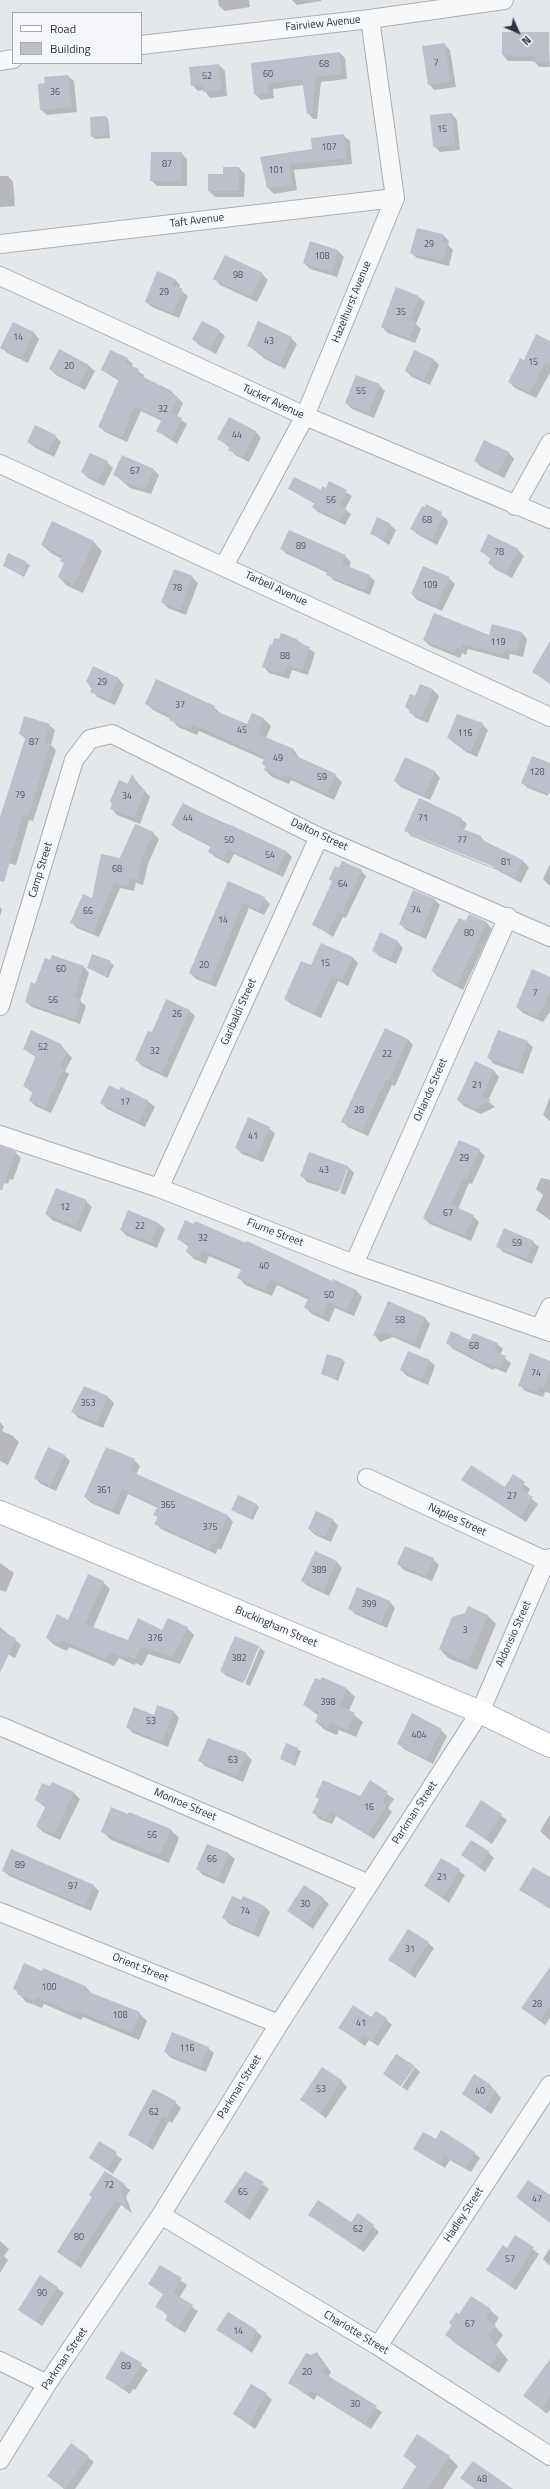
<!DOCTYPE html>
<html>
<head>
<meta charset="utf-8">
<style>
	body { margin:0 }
	#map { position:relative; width:550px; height:2489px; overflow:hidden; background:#e4e7ec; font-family:"Titillium Web",sans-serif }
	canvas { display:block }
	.legend { position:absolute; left:12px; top:12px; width:130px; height:52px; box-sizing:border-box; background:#f4f6f9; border:1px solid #a4a8b1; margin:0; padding:5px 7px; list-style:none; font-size:12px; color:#2b3445 }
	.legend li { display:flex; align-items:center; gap:8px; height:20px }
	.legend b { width:20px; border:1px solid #a4a8b1 }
	.north { position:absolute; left:498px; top:12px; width:40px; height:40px; -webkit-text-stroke:3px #f4f6f9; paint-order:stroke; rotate:135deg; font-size:11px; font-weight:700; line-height:16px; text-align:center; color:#2b3445 }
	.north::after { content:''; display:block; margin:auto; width:14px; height:18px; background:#2b3445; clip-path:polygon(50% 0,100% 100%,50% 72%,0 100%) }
</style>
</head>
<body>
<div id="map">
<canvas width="550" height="2489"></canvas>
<ul class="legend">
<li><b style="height:5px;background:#fff"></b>Road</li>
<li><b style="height:11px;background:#bbc0ca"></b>Building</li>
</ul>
<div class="north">N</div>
</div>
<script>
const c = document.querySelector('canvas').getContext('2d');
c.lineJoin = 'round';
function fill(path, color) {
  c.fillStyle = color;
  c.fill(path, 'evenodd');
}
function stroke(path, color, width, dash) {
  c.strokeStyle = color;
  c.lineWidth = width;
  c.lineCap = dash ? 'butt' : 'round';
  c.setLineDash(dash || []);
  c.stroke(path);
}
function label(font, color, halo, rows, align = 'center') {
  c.font = font + ' "Titillium Web",sans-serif';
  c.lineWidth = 3.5;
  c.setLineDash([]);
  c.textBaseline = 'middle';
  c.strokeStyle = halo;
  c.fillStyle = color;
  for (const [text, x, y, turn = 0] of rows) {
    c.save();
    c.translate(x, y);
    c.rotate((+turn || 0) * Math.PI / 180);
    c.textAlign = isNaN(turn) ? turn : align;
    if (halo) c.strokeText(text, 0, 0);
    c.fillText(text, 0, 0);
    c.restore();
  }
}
const shadow = new Path2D(`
	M 218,0 L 249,0 L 250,7 L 225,11 L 219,6 Z
	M 292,0 L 321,0 L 321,1 L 297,5 Z
	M 548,33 L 550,67 L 539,67 L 534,61 L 508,61 L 503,55 Z
	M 444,44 L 450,50 L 456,87 L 434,90 L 429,84 Z
	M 340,53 L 345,58 L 347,79 L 321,82 L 317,119 L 313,119 L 308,113 L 304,85 L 273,89 L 274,98 L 261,100 L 255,94 L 252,64 Z
	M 219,65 L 225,71 L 227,96 L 210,98 L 204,90 L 198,91 L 192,85 Z
	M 68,76 L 74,81 L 77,112 L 47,115 L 41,110 L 46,78 Z
	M 452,114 L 457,120 L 460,150 L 440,152 L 434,146 Z
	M 106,117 L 108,119 L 110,138 L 95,139 L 92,136 Z
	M 344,136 L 350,141 L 352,164 L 294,170 L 297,190 L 274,194 L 268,188 L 261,157 L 313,149 Z
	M 181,153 L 187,159 L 187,186 L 157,186 L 152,181 Z
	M 239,168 L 245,174 L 244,197 L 215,197 L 209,191 L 209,175 L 224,175 Z
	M 0,176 L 8,176 L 13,182 L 15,206 L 0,207 Z
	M 418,229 L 443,235 L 449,241 L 448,245 L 453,250 L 449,266 L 417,258 L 411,253 Z
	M 311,243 L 338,251 L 344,257 L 337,277 L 310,269 L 304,263 Z
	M 262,274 L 268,280 L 257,302 L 220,285 L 215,279 Z
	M 175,279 L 180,285 L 179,289 L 188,296 L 179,318 L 152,307 L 146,302 Z
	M 419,297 L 425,302 L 416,324 L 421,329 L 415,343 L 388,333 L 382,327 Z
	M 13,323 L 34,333 L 39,339 L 28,363 L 7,353 L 2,347 Z
	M 219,331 L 225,336 L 216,354 L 199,345 L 193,339 Z
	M 291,338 L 297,344 L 285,369 L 265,359 L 248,345 Z
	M 550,343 L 550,373 L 536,398 L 515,388 L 509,382 L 524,361 Z
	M 60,350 L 89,366 L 95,371 L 85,390 L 56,375 L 50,369 Z
	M 127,359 L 133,364 L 131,367 L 144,375 L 143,378 L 171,391 L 183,403 L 177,417 L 187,424 L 177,444 L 157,431 L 162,421 L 141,411 L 127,442 L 105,432 L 99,426 L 119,381 L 102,370 Z
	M 433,359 L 439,365 L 430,385 L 412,377 L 406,371 Z
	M 379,385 L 385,391 L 374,418 L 352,409 L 346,403 Z
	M 229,419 L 256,432 L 261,438 L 249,462 L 235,455 L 230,448 L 219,439 Z
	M 55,436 L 61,442 L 54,457 L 34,447 L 28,442 Z
	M 485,441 L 509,453 L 514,459 L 504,478 L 480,466 L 475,460 Z
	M 107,462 L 113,468 L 104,486 L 88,478 L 82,472 Z
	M 153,469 L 159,475 L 151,494 L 130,488 L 115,475 Z
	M 329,482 L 352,496 L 345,509 L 351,514 L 345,525 L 318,512 L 313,507 L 315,504 L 289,489 L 321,491 L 326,489 Z
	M 427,505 L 447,519 L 448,523 L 437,545 L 417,534 L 411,528 Z
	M 390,525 L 396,530 L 389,545 L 371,533 Z
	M 94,542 L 102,551 L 83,593 L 67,586 L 59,577 L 65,564 L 61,561 L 62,559 L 51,553 L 42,545 Z
	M 281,549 L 345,556 L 351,562 L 349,567 L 369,576 L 375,581 L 370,595 L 333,580 L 328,573 L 287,554 Z
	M 518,550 L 524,556 L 512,578 L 495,569 L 489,563 L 491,559 L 481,551 Z
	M 9,555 L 30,565 L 24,577 L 4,566 Z
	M 192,577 L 198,583 L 186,615 L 168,608 L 162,602 Z
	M 449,578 L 455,584 L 442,611 L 417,600 L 412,594 Z
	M 522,633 L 527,639 L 523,657 L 510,654 L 509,660 L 468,649 L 466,655 L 462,653 L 460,658 L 430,646 L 424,640 Z
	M 297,640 L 315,653 L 308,675 L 292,670 L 289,679 L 269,673 L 264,667 L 279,641 Z
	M 550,649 L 550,684 L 535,673 Z
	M 119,679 L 124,685 L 115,705 L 97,697 L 87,682 Z
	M 421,685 L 433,690 L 439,696 L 428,723 L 416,718 L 406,707 L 416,698 Z
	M 146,703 L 214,707 L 221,714 L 247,726 L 252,714 L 264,719 L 271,726 L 266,738 L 294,750 L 300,759 L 335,775 L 342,782 L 334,800 L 291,780 L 289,784 L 272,777 L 265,770 L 266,767 L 263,764 L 265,760 L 199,731 L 197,735 L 178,727 L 171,719 L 153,710 Z
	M 482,724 L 488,730 L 477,757 L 466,752 L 448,738 Z
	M 49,725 L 55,730 L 51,745 L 56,750 L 33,821 L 29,820 L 16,865 L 0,861 L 0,821 L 26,739 L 20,734 Z
	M 406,758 L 435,772 L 440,778 L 430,800 L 401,787 L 395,781 Z
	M 550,764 L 548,796 L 528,788 L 522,783 Z
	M 132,776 L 150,797 L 140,824 L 117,815 L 112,809 Z
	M 183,804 L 286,851 L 292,857 L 283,877 L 234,854 L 229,864 L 215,857 L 209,851 L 211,847 L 178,830 L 172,825 Z
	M 461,819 L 467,824 L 464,830 L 481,837 L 486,843 L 523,861 L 529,867 L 521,883 L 497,870 L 411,836 L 406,830 ZM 411,832 L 495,866 L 494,868 L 411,834 Z
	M 153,833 L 159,839 L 148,864 L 143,885 L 136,883 L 134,891 L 120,888 L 99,937 L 77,928 L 71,922 L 93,899 L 121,859 Z
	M 550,864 L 550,886 L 543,879 Z
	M 339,869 L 361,871 L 366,876 L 346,918 L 343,917 L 333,937 L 313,924 Z
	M 229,882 L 264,898 L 270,904 L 264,915 L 249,908 L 216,987 L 196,979 L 190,973 Z
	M 414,891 L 435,900 L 440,905 L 426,939 L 406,930 L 400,924 Z
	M 0,907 L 2,910 L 0,916 Z
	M 469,916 L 487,923 L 492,929 L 463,990 L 437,976 L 432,970 Z
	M 381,934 L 398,942 L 403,948 L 396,964 L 379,956 L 373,950 Z
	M 93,955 L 114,965 L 108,978 L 88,968 Z
	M 52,956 L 84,967 L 89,973 L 80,1001 L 86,1006 L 80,1024 L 32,1007 L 26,1002 Z
	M 352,957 L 358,963 L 348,986 L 338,981 L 321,1018 L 291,1004 L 285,999 L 311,966 Z
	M 550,978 L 550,1012 L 543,1022 L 523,1013 L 517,1007 Z
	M 189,1010 L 195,1016 L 167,1078 L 142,1066 L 136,1060 L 152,1033 Z
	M 32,1031 L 61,1045 L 72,1058 L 65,1071 L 69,1074 L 51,1113 L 35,1106 L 30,1100 L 33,1093 L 24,1086 L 37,1058 L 24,1049 Z
	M 408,1039 L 413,1045 L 395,1086 L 392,1085 L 368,1136 L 348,1127 L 343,1122 Z
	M 527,1042 L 533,1047 L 523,1074 L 494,1064 L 489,1058 Z
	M 476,1063 L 494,1071 L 499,1077 L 488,1101 L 495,1107 L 481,1114 L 464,1106 L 458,1100 Z
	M 121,1088 L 149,1102 L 155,1107 L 145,1127 L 107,1109 L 102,1103 Z
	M 550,1097 L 550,1121 L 543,1115 Z
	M 269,1128 L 275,1134 L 263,1162 L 242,1154 L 236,1148 Z
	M 0,1146 L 15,1152 L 21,1158 L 13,1180 L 10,1179 L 8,1184 L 0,1181 Z
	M 479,1150 L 485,1156 L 472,1184 L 469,1183 L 458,1209 L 473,1216 L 479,1222 L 471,1241 L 430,1224 L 424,1218 Z
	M 310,1153 L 348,1167 L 354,1173 L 345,1195 L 340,1193 L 348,1169 L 346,1169 L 338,1192 L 307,1182 L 302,1176 Z
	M 541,1178 L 550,1180 L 550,1220 L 536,1210 L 543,1195 L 536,1189 Z
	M 86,1201 L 92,1207 L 81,1232 L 52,1220 L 46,1214 Z
	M 129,1212 L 159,1224 L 165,1229 L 157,1248 L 127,1236 L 121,1230 Z
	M 178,1239 L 333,1283 L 356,1290 L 362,1297 L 354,1316 L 335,1308 L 329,1322 L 312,1314 L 305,1307 L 309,1300 L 277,1285 L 272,1296 L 245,1285 L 239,1278 L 242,1270 L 209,1256 L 206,1264 L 194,1259 L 187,1252 L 189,1247 Z
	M 533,1242 L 539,1247 L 532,1264 L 503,1252 L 497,1246 Z
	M 389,1302 L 425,1318 L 430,1324 L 420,1349 L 393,1337 L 380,1342 L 375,1336 Z
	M 471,1341 L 497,1344 L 503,1349 L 500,1355 L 511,1363 L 506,1373 L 494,1368 L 493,1370 L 453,1349 L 447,1343 Z
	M 342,1360 L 345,1362 L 338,1381 L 322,1374 Z
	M 430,1361 L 435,1366 L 428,1385 L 407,1376 L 401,1370 Z
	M 550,1362 L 550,1393 L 545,1392 L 543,1397 L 525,1391 L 520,1385 Z
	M 84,1388 L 108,1397 L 114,1403 L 103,1428 L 78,1418 L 73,1412 Z
	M 0,1422 L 4,1427 L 2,1431 L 13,1436 L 19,1442 L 8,1465 L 0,1461 Z
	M 49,1448 L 65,1456 L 70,1461 L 56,1491 L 41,1484 L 35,1478 Z
	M 134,1460 L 140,1466 L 136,1475 L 228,1516 L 233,1522 L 221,1550 L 218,1548 L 216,1554 L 161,1529 L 156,1524 L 158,1518 L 155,1515 L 158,1508 L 128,1494 L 119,1515 L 91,1503 L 85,1497 Z
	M 513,1476 L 530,1489 L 527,1495 L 538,1504 L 526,1522 L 463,1480 L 505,1488 Z
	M 256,1504 L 259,1507 L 253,1520 L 232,1510 Z
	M 333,1520 L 338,1526 L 331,1542 L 315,1535 L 309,1529 Z
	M 315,1552 L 337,1562 L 342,1568 L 329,1596 L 308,1586 L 302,1581 Z
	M 433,1559 L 439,1565 L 432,1581 L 404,1570 L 398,1564 Z
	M 0,1563 L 14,1573 L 6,1592 L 0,1590 Z
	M 103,1582 L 110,1589 L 93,1628 L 128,1641 L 163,1631 L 187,1628 L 194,1635 L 180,1664 L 148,1654 L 142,1666 L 136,1663 L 134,1665 L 119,1658 L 114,1666 L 69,1647 L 67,1651 L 54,1645 L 47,1638 L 69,1621 Z
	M 357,1588 L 390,1602 L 395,1608 L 387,1628 L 355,1614 L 349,1608 Z
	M 469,1607 L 488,1616 L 496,1624 L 477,1670 L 448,1658 L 440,1649 Z
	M 0,1627 L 21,1645 L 15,1658 L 3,1652 L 0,1659 Z
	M 235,1637 L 259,1647 L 265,1652 L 250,1686 L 245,1684 L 260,1648 L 257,1648 L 243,1683 L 227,1676 L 221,1671 Z
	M 347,1689 L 355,1697 L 349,1711 L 363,1722 L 356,1737 L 339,1730 L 337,1735 L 325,1730 L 316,1722 L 319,1716 L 304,1705 Z
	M 158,1706 L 174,1712 L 179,1718 L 168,1747 L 133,1733 L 127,1727 L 154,1716 Z
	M 441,1730 L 447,1736 L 433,1764 L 404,1749 L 398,1743 Z
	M 287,1745 L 301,1751 L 295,1766 L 281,1759 Z
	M 246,1754 L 252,1760 L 243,1782 L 205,1766 L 200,1761 Z
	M 370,1782 L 394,1799 L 388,1808 L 392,1812 L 374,1839 L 336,1816 L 332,1824 L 319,1819 L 314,1813 L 320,1800 L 316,1797 L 360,1797 Z
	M 53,1783 L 74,1793 L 80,1799 L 60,1840 L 43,1832 L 37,1826 L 46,1808 L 36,1800 Z
	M 482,1802 L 507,1820 L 492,1844 L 466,1826 Z
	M 129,1816 L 171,1830 L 179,1838 L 169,1863 L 111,1840 L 102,1831 Z
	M 549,1816 L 550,1816 L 550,1840 L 540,1831 Z
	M 208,1845 L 229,1854 L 235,1859 L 224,1884 L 203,1875 L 197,1869 Z
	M 488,1852 L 494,1858 L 485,1872 L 462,1855 Z
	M 441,1859 L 465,1875 L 449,1903 L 425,1886 Z
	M 3,1870 L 93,1885 L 99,1891 L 91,1911 L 9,1876 Z
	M 550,1878 L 550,1909 L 521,1890 Z
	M 323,1899 L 329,1904 L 313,1929 L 288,1911 Z
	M 242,1901 L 265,1907 L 270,1912 L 259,1937 L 229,1924 L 224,1918 Z
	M 428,1943 L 434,1948 L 415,1978 L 389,1959 Z
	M 550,1984 L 550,2018 L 545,2025 L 523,2008 Z
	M 85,1986 L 92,1994 L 139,2013 L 147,2021 L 139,2040 L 83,2017 L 81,2020 L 44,2004 L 42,2008 L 26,2002 L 14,1988 Z
	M 372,2019 L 386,2019 L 392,2025 L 378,2046 L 369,2040 L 365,2046 L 340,2028 Z
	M 208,2048 L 214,2053 L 206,2072 L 171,2058 L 165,2052 Z
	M 413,2066 L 400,2086 L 384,2074 Z
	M 415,2067 L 420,2072 L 407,2091 L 402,2087 Z
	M 475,2075 L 490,2085 L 501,2098 L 491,2114 L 463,2094 Z
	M 341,2081 L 347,2087 L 326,2118 L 301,2100 Z
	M 175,2102 L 181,2108 L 172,2123 L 169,2121 L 153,2150 L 130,2135 Z
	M 436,2140 L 474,2153 L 480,2158 L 471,2172 L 450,2160 L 445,2168 L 414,2149 Z
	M 100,2143 L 122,2159 L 113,2174 L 90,2158 Z
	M 246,2172 L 269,2189 L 250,2220 L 225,2202 Z
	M 124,2185 L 130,2190 L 126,2197 L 132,2213 L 121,2205 L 81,2268 L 64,2257 L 58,2252 Z
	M 309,2215 L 373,2226 L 379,2232 L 364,2252 Z
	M 515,2236 L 539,2254 L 516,2290 L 487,2270 L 507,2249 Z
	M 0,2241 L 9,2249 L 4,2256 L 8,2260 L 0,2273 Z
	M 550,2248 L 550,2266 L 543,2259 Z
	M 160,2266 L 187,2285 L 179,2298 L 198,2311 L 185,2333 L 172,2325 L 166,2319 L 168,2316 L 157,2306 L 164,2295 L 150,2284 Z
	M 40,2276 L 64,2293 L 42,2326 L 19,2309 Z
	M 490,2310 L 499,2318 L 494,2325 L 503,2335 L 496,2345 L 508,2360 L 499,2373 L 455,2343 L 446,2335 L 452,2326 L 450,2323 L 459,2315 Z
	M 218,2330 L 256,2331 L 262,2336 L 252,2353 Z
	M 121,2352 L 148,2370 L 135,2390 L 133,2389 L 130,2394 L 106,2378 Z
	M 317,2353 L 331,2372 L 328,2377 L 382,2412 L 371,2429 L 317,2395 L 314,2400 L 289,2383 L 311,2357 Z
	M 550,2375 L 550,2410 L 547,2414 L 525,2396 Z
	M 266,2394 L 272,2400 L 255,2429 L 234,2414 Z
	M 404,2456 L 449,2457 L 458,2466 L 443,2489 L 409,2489 L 417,2467 Z
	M 88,2457 L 94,2462 L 75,2489 L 64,2489 L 49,2476 Z`);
const building = new Path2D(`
	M 502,32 L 549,32 L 549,62 L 533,62 L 533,56 L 502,55 Z
	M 445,43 L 450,81 L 428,85 L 422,46 Z
	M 340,52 L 342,74 L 316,77 L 312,114 L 307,114 L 302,79 L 268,83 L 269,93 L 254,95 L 251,63 Z
	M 219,64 L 222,90 L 203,92 L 203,85 L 191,86 L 189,67 Z
	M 68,75 L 72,107 L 40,110 L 38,84 L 45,83 L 44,77 Z
	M 452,113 L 455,145 L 433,147 L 430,115 Z
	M 106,116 L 108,135 L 91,137 L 90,117 Z
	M 344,134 L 347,158 L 289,164 L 292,185 L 267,188 L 260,157 L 312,149 L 311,138 Z
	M 151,152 L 182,152 L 181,181 L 150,181 Z
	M 223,167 L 239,167 L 239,191 L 208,191 L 208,174 L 223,174 Z
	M 417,228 L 443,234 L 442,242 L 448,243 L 443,261 L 410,253 Z
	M 310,241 L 338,250 L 332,272 L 303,263 Z
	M 225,255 L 263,273 L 251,297 L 213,279 Z
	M 157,271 L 175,279 L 172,285 L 183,289 L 173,313 L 145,302 Z
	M 396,287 L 419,296 L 410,320 L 416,322 L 409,338 L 381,327 Z
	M 202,321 L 220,330 L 210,349 L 192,339 Z
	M 258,321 L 292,337 L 280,364 L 258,354 L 259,351 L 247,346 Z
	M 13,322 L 34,332 L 22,358 L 0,348 Z
	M 536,334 L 550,341 L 550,365 L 545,363 L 530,393 L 508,382 L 520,358 L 524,360 Z
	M 59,349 L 89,365 L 79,385 L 49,369 Z
	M 110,350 L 128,358 L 125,363 L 139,369 L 137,374 L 172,391 L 170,393 L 178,397 L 171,413 L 182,418 L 172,439 L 156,431 L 162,419 L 135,406 L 122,437 L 98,427 L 119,379 L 101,370 Z
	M 414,350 L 434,359 L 424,380 L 405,371 Z
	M 356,375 L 380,384 L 369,413 L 345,403 Z
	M 229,417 L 256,431 L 243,457 L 228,450 L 230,446 L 217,439 Z
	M 35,425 L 56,435 L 48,451 L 27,442 Z
	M 484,440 L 509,452 L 498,473 L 474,461 Z
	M 90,453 L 108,461 L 98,480 L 81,472 Z
	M 122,455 L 154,469 L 145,489 L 123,482 L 122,479 L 113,475 Z
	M 294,477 L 321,490 L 322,486 L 326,488 L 329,481 L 347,490 L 340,505 L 346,508 L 340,521 L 312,507 L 315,502 L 288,489 Z
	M 426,504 L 442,512 L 441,515 L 443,517 L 431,540 L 410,529 L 422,506 L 425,507 Z
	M 377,517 L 391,524 L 383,540 L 370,534 Z
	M 52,521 L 94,541 L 74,585 L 58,577 L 64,563 L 60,561 L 63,555 L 41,545 Z
	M 289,530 L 346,555 L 342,564 L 370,575 L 364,590 L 326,575 L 328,571 L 280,549 Z
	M 488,534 L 519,549 L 506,573 L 488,563 L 491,557 L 480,551 Z
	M 8,553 L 27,562 L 22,575 L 3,566 Z
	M 423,566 L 450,577 L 436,606 L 411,594 Z
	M 174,569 L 193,576 L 180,610 L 161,602 Z
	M 434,613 L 489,635 L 492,624 L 522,632 L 517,652 L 505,649 L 503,655 L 463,644 L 460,650 L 456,648 L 454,653 L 423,640 Z
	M 281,633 L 297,639 L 296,642 L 310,647 L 302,670 L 287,665 L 284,674 L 262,667 L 270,644 L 272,645 L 274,638 L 279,639 Z
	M 550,641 L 550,683 L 532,672 Z
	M 93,666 L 119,678 L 109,700 L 90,692 L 93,685 L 86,682 Z
	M 156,679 L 215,706 L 213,710 L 247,724 L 252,713 L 264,718 L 258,734 L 294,749 L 292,754 L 336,774 L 327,794 L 284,774 L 282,778 L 264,770 L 266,766 L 262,764 L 265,757 L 192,724 L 190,729 L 169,720 L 171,716 L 145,704 Z
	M 420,684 L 433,689 L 422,718 L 409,713 L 410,709 L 405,707 L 410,694 L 415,696 Z
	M 457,714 L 483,723 L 471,752 L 459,747 L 460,744 L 447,738 Z
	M 24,716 L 50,724 L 44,742 L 50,744 L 28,816 L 23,815 L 4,882 L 0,881 L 0,817 L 26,736 L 19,734 Z
	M 532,756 L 550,763 L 550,794 L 521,783 Z
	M 405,757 L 435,771 L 424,795 L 394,781 Z
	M 132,774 L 140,788 L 145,790 L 134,818 L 110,809 L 112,804 L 110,801 L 119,780 L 128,784 Z
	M 419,798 L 462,818 L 458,827 L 481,836 L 480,839 L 523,860 L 515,878 L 490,865 L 404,831 Z
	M 183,803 L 222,823 L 231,825 L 286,851 L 277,872 L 228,849 L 223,859 L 208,852 L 211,845 L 171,825 Z
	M 135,824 L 154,832 L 142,858 L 138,880 L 130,878 L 128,886 L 114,883 L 93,932 L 70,923 L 83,894 L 92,898 L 101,854 L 120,858 Z
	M 342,861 L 362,870 L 341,914 L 338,912 L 328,933 L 312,925 L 331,884 L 332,881 L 329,879 L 335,866 L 339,868 Z
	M 228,881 L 265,897 L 259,910 L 243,903 L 210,982 L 189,973 Z
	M 413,890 L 435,899 L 420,934 L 399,924 Z
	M 469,914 L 487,922 L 457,985 L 431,971 L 459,918 L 466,921 Z
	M 380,932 L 398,941 L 390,959 L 372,951 Z
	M 321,943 L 353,957 L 342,980 L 332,976 L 315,1013 L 284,999 L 301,961 L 311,965 Z
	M 92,954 L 111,961 L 106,976 L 87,968 Z
	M 52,955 L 84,966 L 74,997 L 81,1000 L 74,1019 L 25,1002 L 31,982 L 35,984 L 45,958 L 50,960 Z
	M 532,969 L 550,977 L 550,990 L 545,1001 L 547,1002 L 537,1017 L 516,1007 Z
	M 166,999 L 190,1010 L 162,1073 L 135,1060 L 148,1031 L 152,1032 Z
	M 385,1028 L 408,1039 L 389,1081 L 386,1080 L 362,1131 L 341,1122 Z
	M 31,1030 L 61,1044 L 60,1048 L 67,1052 L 60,1066 L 64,1068 L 45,1108 L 29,1101 L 33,1091 L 23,1086 L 36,1056 L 23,1049 Z
	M 498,1030 L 528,1041 L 518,1069 L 487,1058 Z
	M 475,1061 L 494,1070 L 482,1097 L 491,1100 L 475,1109 L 457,1100 Z
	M 109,1085 L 119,1090 L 121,1087 L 149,1101 L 139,1122 L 100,1103 Z
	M 248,1117 L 270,1127 L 257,1157 L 235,1148 Z
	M 459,1140 L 480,1149 L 466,1179 L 463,1178 L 451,1205 L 474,1215 L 465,1236 L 423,1218 Z
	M 0,1146 L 16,1151 L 2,1190 L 0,1190 Z
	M 309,1152 L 348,1166 L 340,1190 L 300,1176 Z
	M 56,1188 L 87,1200 L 76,1226 L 45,1214 Z
	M 128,1210 L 159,1223 L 151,1243 L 120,1230 Z
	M 185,1220 L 194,1224 L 195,1221 L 246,1243 L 247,1241 L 332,1281 L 333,1279 L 356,1290 L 347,1310 L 328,1302 L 322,1316 L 304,1307 L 309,1297 L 270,1279 L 265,1290 L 237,1278 L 242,1268 L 237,1265 L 202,1250 L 199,1258 L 186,1252 L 189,1244 L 177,1239 Z
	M 504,1228 L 534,1241 L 527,1259 L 496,1247 Z
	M 388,1301 L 425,1317 L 414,1344 L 386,1332 L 373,1336 Z
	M 451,1331 L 470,1340 L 473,1333 L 498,1343 L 494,1351 L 506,1356 L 500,1368 L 488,1363 L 487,1365 L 446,1343 Z
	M 408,1351 L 430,1360 L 422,1380 L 400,1370 Z
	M 530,1353 L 550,1361 L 550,1372 L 544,1388 L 539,1386 L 537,1392 L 518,1386 Z
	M 327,1354 L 343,1359 L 335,1379 L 321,1374 Z
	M 84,1386 L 108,1396 L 97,1423 L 71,1412 Z
	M 48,1447 L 65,1455 L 50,1486 L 34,1478 Z
	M 106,1447 L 135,1459 L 130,1471 L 228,1515 L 215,1544 L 212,1543 L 210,1549 L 154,1524 L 158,1517 L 153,1515 L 158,1506 L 122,1489 L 113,1510 L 84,1497 Z
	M 471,1465 L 505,1487 L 513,1474 L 525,1482 L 521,1490 L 533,1497 L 520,1517 L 461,1480 Z
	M 238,1495 L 257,1504 L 250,1519 L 231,1510 Z
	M 316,1511 L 333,1519 L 325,1537 L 308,1529 Z
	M 405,1546 L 434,1558 L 426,1576 L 397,1564 Z
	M 315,1551 L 337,1561 L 323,1591 L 301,1581 Z
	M 88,1574 L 104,1581 L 85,1624 L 128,1640 L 138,1618 L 162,1630 L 168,1618 L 188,1627 L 173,1657 L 141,1647 L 135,1659 L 128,1656 L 127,1659 L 111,1652 L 106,1659 L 61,1640 L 59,1644 L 46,1638 L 57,1614 L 68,1620 Z
	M 357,1587 L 390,1601 L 381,1623 L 348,1609 Z
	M 468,1606 L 488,1615 L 468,1662 L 439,1649 L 452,1617 L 465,1613 Z
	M 0,1631 L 16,1638 L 0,1673 Z
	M 235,1636 L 259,1646 L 245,1681 L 220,1671 Z
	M 322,1677 L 347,1688 L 340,1706 L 355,1713 L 347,1730 L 330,1722 L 328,1728 L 315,1722 L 319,1712 L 303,1705 L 315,1678 L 320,1680 Z
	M 157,1705 L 174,1711 L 162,1742 L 126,1727 L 134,1707 L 154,1715 Z
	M 412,1713 L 442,1729 L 427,1759 L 397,1744 Z
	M 208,1738 L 247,1753 L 237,1776 L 198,1761 Z
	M 286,1743 L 298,1748 L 293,1764 L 280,1759 Z
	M 323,1780 L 360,1796 L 370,1780 L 388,1792 L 382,1802 L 387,1805 L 368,1834 L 330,1811 L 326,1819 L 312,1813 L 319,1799 L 315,1797 Z
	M 52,1782 L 74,1792 L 54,1835 L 36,1826 L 46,1806 L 35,1800 L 42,1783 L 50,1786 Z
	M 481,1800 L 502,1814 L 486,1839 L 465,1826 Z
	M 111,1807 L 128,1814 L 129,1812 L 171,1829 L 160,1855 L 101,1832 Z
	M 471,1840 L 489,1851 L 479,1867 L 461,1855 Z
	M 207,1844 L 229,1853 L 218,1879 L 196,1869 Z
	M 11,1849 L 94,1885 L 85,1906 L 2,1871 Z
	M 441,1858 L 460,1869 L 443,1898 L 424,1886 Z
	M 533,1867 L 550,1877 L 550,1908 L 519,1890 Z
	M 304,1885 L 324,1898 L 307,1924 L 287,1911 Z
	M 232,1896 L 241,1900 L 243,1896 L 265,1906 L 253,1932 L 222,1918 Z
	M 408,1929 L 429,1942 L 409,1973 L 388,1960 Z
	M 24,1963 L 42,1971 L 43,1968 L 85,1986 L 84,1990 L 140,2012 L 132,2033 L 75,2010 L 74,2013 L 36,1997 L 34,2001 L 17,1994 L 18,1991 L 13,1989 Z
	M 550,1967 L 550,2006 L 540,2021 L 521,2008 Z
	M 353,2005 L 371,2017 L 376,2011 L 387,2018 L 372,2041 L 363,2035 L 359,2041 L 338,2028 Z
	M 172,2032 L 209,2047 L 200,2067 L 164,2052 Z
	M 396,2054 L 415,2066 L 401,2086 L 383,2074 Z
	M 322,2067 L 342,2080 L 320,2113 L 300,2100 Z
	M 474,2074 L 490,2084 L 489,2087 L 496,2091 L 485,2109 L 462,2094 Z
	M 153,2089 L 176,2101 L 167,2118 L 163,2116 L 147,2145 L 128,2135 Z
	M 441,2130 L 475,2152 L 466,2168 L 444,2156 L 439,2164 L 413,2149 L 423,2132 L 436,2139 Z
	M 99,2141 L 117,2152 L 107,2169 L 89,2158 Z
	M 105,2171 L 125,2184 L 121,2191 L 128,2209 L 115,2200 L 75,2263 L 57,2252 L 92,2197 L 89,2195 Z
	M 245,2171 L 264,2182 L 244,2215 L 224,2202 Z
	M 528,2180 L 550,2195 L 550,2223 L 516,2197 Z
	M 318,2200 L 351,2222 L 358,2213 L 374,2225 L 358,2247 L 308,2215 Z
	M 515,2235 L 534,2247 L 510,2285 L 486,2270 L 503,2245 L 507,2248 Z
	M 160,2265 L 182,2278 L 173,2293 L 193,2305 L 178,2328 L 165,2320 L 168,2314 L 155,2307 L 163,2294 L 148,2284 Z
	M 40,2275 L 58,2287 L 36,2322 L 18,2310 Z
	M 471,2296 L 491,2309 L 485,2318 L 496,2325 L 488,2336 L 500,2351 L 490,2365 L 445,2335 L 452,2325 L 449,2323 L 456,2312 L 459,2314 Z
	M 228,2312 L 257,2330 L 246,2348 L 216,2330 Z
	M 121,2351 L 142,2363 L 129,2385 L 127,2384 L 124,2389 L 105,2378 Z
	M 317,2352 L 320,2362 L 326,2365 L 322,2372 L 377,2406 L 365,2424 L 311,2390 L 308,2395 L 288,2383 L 306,2353 L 311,2355 Z
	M 550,2359 L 550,2397 L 541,2409 L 523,2396 Z
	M 251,2384 L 267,2393 L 249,2424 L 233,2414 Z
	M 417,2434 L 450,2456 L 428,2489 L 402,2489 L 417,2465 L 403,2456 Z
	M 71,2443 L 89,2456 L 65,2489 L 47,2476 Z
	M 473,2461 L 513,2489 L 475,2489 L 460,2478 Z`);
const street = new Path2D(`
	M 141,45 L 370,19 L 504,0
	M 0,61 L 13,59
	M 0,244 L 395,198
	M 0,276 L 305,416 L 550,519
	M 0,464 L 550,717
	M 515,506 L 550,443
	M 224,566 L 305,416 L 395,198 L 370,19
	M 0,1006 L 74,760 L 90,739 L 112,734 L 319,837 L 550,937
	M 0,1135 L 159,1188 L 354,1264 L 550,1332
	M 159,1188 L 319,837
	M 354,1264 L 508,917
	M 540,1328 L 550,1307
	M 367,1478 L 546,1561
	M 0,1726 L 369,1884
	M 0,1912 L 279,2024
	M 161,2215 L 378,2346 L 550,2456
	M 378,2346 L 550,2085
	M 0,2361 L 47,2384
	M 0,2460 L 47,2384 L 161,2215 L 279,2024 L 480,1712 L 546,1561 L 550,1558`);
const secondary = new Path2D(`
	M 0,1512 L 480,1712 L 550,1746`);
const numberNames = [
	["7",436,64],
	["68",324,65],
	["60",268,75],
	["52",207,77],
	["36",55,93],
	["15",442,130],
	["107",329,148],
	["87",167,165],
	["101",276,171],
	["29",429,245],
	["108",322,257],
	["98",238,276],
	["29",164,293],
	["35",401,313],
	["14",18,338],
	["43",269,342],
	["15",533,363],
	["20",69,367],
	["55",361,392],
	["32",163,410],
	["44",237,436],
	["67",135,472],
	["56",331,501],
	["68",427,521],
	["89",301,547],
	["78",499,553],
	["109",430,586],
	["78",177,589],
	["119",498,643],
	["88",285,657],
	["29",102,683],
	["37",180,706],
	["45",242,731],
	["116",465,734],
	["87",34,743],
	["49",278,759],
	["128",537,773],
	["59",322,778],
	["79",20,796],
	["34",127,797],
	["44",188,819],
	["71",423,819],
	["50",229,841],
	["77",462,841],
	["54",270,856],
	["81",506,863],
	["68",117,870],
	["64",343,885],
	["74",416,911],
	["66",88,912],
	["14",223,921],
	["80",469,934],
	["15",325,964],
	["20",204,966],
	["60",61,970],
	["7",535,994],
	["56",53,1001],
	["26",177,1015],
	["52",43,1048],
	["32",155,1052],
	["22",387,1055],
	["21",477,1086],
	["17",125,1103],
	["28",359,1111],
	["41",253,1137],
	["29",464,1159],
	["43",324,1171],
	["12",65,1208],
	["67",448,1214],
	["22",140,1227],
	["32",203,1239],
	["59",517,1244],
	["40",264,1267],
	["50",329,1296],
	["58",400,1321],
	["68",474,1347],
	["74",536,1374],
	["353",88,1404],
	["361",104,1491],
	["27",512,1497],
	["365",168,1506],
	["375",210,1528],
	["389",319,1571],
	["399",369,1605],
	["3",465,1631],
	["376",155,1639],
	["382",239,1659],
	["398",328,1703],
	["53",151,1722],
	["404",419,1736],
	["63",233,1761],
	["16",369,1808],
	["56",152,1836],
	["66",212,1860],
	["89",20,1866],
	["21",442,1878],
	["97",73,1887],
	["30",305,1905],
	["74",245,1912],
	["31",410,1950],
	["100",49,1988],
	["28",537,2005],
	["108",120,2016],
	["41",361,2024],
	["116",187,2049],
	["53",321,2090],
	["40",480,2092],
	["62",154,2113],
	["72",109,2186],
	["65",243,2193],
	["47",537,2200],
	["62",358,2230],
	["80",79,2238],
	["57",510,2260],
	["90",42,2294],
	["67",470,2325],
	["14",238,2332],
	["89",126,2367],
	["20",307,2373],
	["30",355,2405],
	["48",482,2480]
];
const streetNames = [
	["Fairview Avenue",323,24,-6],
	["Taft Avenue",197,221,-7],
	["Hazelhurst Avenue",352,302,-68],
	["Tucker Avenue",273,402,25],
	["Tarbell Avenue",276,589,25],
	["Dalton Street",319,835,25],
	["Camp Street",41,870,-73],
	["Garibaldi Street",239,1012,-66],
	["Orlando Street",431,1090,-66],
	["Fiume Street",275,1233,21],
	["Naples Street",457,1520,25],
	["Buckingham Street",276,1627,23],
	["Aldorisio Street",514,1634,-66],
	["Monroe Street",185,1805,23],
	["Parkman Street",415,1813,-57],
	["Orient Street",140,1968,22],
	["Parkman Street",240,2087,-58],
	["Hadley Street",464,2215,-57],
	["Charlotte Street",356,2333,31],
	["Parkman Street",65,2359,-56]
];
fill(shadow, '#0003');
fill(building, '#bbc0ca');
stroke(street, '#a9aeb7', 20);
stroke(secondary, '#a9aeb7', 24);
stroke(street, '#f7f8fa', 18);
stroke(secondary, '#fff', 22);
label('9px', '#4f5766', null, numberNames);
label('11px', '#2b3445', '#f4f6f9', streetNames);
</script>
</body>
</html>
